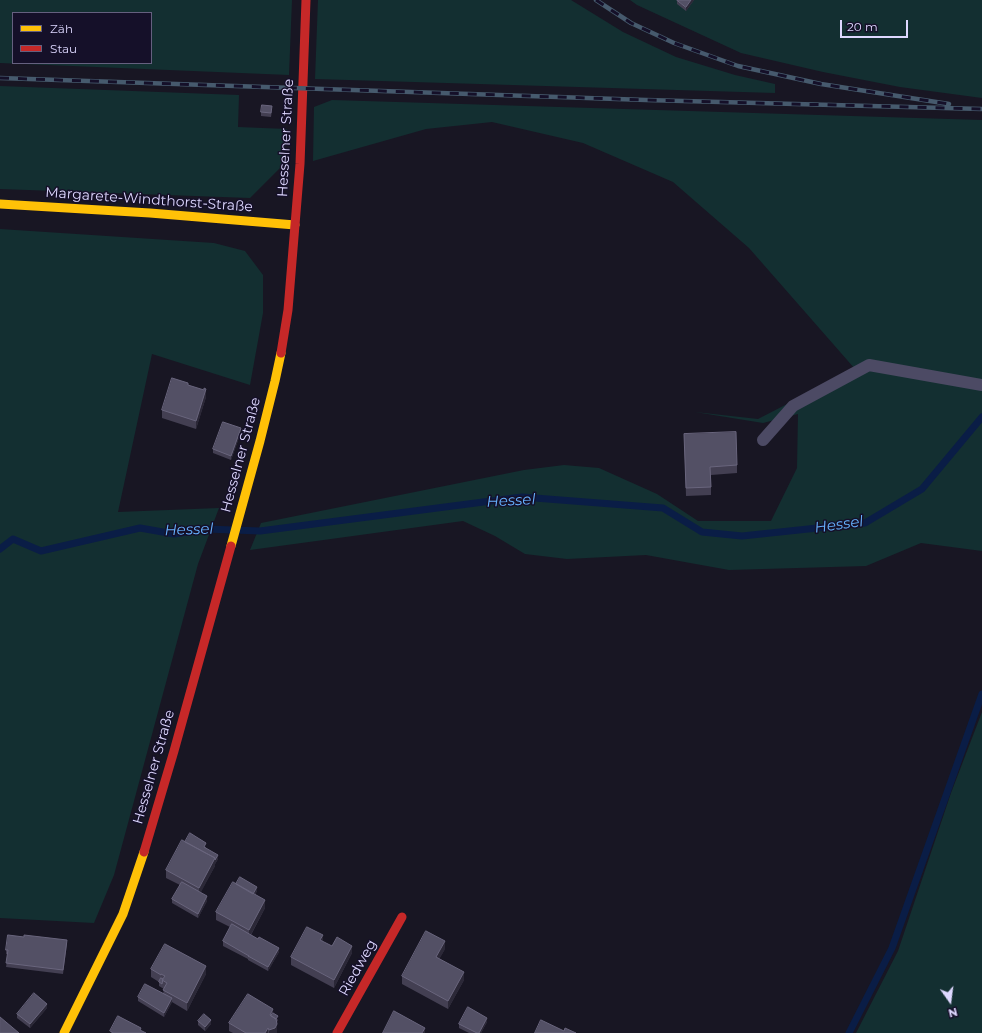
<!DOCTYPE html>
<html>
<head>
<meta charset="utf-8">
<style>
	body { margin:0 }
	#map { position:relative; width:982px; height:1033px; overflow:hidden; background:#181623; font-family:Montserrat,sans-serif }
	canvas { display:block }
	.legend { position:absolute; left:12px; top:12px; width:140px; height:52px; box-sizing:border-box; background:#151029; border:1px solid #65607f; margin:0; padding:5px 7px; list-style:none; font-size:12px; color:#ded8ff }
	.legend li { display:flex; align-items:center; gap:8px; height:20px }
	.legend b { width:20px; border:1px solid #65607f }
	.north { position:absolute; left:930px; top:981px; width:40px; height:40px; -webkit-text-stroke:3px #151029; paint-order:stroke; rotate:166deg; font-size:11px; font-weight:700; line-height:16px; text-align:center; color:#ded8ff }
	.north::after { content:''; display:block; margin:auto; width:14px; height:18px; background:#ded8ff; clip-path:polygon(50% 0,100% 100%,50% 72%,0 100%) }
	.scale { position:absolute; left:840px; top:20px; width:68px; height:18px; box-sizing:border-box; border:2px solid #ded8ff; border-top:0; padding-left:5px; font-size:12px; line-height:14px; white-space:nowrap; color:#ded8ff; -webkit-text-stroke:3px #151029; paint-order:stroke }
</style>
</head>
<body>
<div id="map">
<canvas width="982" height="1033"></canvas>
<ul class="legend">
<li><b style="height:5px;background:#ffc107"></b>Zäh</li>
<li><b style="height:5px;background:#c62828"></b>Stau</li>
</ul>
<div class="north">N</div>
<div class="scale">20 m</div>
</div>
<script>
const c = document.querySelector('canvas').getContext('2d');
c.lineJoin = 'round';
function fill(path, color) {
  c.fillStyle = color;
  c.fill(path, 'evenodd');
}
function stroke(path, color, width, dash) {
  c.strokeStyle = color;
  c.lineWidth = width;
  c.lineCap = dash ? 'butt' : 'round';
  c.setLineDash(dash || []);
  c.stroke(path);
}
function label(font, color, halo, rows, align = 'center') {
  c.font = font + ' Montserrat,sans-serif';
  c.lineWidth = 3;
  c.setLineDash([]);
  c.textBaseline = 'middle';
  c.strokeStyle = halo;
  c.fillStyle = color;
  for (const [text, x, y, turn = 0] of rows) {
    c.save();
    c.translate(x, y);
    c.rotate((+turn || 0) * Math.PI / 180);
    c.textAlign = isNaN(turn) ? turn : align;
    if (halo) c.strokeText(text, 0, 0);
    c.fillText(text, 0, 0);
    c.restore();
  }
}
const green = new Path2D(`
	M 0,0 L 292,0 L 289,75 L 0,63 ZM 13,13 L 151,13 L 151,63 L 13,63 Z
	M 318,0 L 571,0 L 623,32 L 676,57 L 735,75 L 775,84 L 775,93 L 315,79 Z
	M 630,0 L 982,0 L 982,98 L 900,87 L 823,72 L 741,53 L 637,5 Z
	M 0,86 L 239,95 L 238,127 L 287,129 L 283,165 L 250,198 L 0,189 Z
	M 332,100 L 982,120 L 982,551 L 921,543 L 866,566 L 729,570 L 646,555 L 567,559 L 525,554 L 495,536 L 463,521 L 250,550 L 261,523 L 524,470 L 564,465 L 599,468 L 657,494 L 698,521 L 771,521 L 797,468 L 798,414 L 763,423 L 695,412 L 758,419 L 855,369 L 749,248 L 673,182 L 583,143 L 492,122 L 426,129 L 313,161 L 314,107 Z
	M 0,229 L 214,243 L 245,251 L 263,275 L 263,313 L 250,385 L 152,354 L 118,512 L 219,508 L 198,564 L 114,875 L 94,923 L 0,918 Z
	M 982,712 L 982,1033 L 856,1033 L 898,951 L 951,793 Z`);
const stream = new Path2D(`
	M 0,549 L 13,539 L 41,551 L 140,528 L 174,534 L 206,529 L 260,531 L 522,497 L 663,508 L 702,532 L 742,536 L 865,523 L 922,489 L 982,417
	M 849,1033 L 892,948 L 982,694`);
const lane = new Path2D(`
	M 763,440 L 793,406 L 869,365 L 982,385`);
const slow = new Path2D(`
	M 0,204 L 150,213 L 295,225
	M 231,546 L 260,441 L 275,381 L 281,353
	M 64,1033 L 123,914 L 144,852`);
const jam = new Path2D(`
	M 281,353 L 288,310 L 300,164 L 306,0
	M 144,852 L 174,751 L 231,546
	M 337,1033 L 402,917`);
const rail = new Path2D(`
	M 596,0 L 631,23 L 674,43 L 738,66 L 821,84 L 949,104
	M 0,78 L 646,100 L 982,109`);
const wall = new Path2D(`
	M 677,0 L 694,0 L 686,11 L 677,4 Z
	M 272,110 L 271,117 L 261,116 L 261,112 Z
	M 188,386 L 206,397 L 196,429 L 162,418 L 162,410 Z
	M 241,432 L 231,460 L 213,453 L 213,449 Z
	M 684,434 L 737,465 L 737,473 L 711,475 L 711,495 L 686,496 Z
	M 185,842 L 206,847 L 206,848 L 218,859 L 215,864 L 215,866 L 200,893 L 207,901 L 198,918 L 172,903 L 172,899 L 180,885 L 166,878 L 166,870 Z
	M 236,884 L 257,891 L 255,895 L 265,908 L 251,935 L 279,952 L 268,971 L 248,960 L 248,959 L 223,946 L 223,941 L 230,927 L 216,920 L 216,912 Z
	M 67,944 L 63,974 L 6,967 L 8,954 L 6,954 L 6,950 Z
	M 332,946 L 352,953 L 334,988 L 291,965 L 291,957 Z
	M 445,949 L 439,959 L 464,980 L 448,1009 L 402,984 L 402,976 Z
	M 151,969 L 206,974 L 187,1011 L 172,1002 L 164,1017 L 138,1001 L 138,997 L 163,994 L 164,989 L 159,986 L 159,982 L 151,977 Z
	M 47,1008 L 30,1028 L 17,1018 L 17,1014 Z
	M 273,1013 L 278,1020 L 277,1022 L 277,1033 L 233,1033 L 229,1031 L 229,1023 Z
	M 198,1021 L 211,1024 L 205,1031 L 198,1025 Z
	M 487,1022 L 481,1033 L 469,1033 L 459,1028 L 459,1024 Z`);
const shadedWall = new Path2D(`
	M 691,0 L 694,0 L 686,11 L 686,7 Z
	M 206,389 L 206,397 L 196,429 L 196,421 Z
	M 241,428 L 241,432 L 231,460 L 231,456 Z
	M 218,855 L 218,859 L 215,864 L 215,866 L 199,896 L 199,888 L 215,858 Z
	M 257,887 L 257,891 L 251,901 L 251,897 Z
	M 207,896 L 207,901 L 198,918 L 198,914 Z
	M 265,900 L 265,908 L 249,938 L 249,930 Z
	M 323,935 L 323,943 L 320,940 Z
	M 445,941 L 445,949 L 436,965 L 436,957 Z
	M 352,946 L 352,953 L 334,988 L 334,980 Z
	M 279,948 L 279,952 L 268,971 L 268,967 Z
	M 206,966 L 206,974 L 187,1011 L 187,1003 Z
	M 464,972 L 464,980 L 448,1009 L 448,1001 Z
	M 172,998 L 172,1002 L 164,1017 L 164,1013 Z
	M 47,1004 L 47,1008 L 30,1028 L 30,1024 Z
	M 273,1009 L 273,1017 L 270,1015 Z
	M 487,1018 L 487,1022 L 481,1033 L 479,1033 Z
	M 211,1020 L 211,1024 L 205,1031 L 205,1027 Z
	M 277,1024 L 277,1033 L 269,1033 L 269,1030 Z
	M 268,1028 L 268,1033 L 265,1033 Z
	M 425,1028 L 425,1033 L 422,1033 Z`);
const building = new Path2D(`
	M 677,0 L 691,0 L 686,7 Z
	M 262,105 L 272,106 L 271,113 L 261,112 Z
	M 172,378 L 188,383 L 188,385 L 204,390 L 204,388 L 206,389 L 196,421 L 162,410 Z
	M 223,422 L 241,428 L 231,456 L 213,449 Z
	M 736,432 L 737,465 L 710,467 L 711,487 L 686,488 L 684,434 Z
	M 190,833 L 206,843 L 204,847 L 218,855 L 215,860 L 215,858 L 185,842 Z
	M 182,840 L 215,858 L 199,888 L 166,870 Z
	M 240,877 L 257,887 L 253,894 L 236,884 Z
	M 182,882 L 207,896 L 198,914 L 172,899 Z
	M 233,882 L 265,900 L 249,930 L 216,912 Z
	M 232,924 L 258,939 L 259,937 L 279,948 L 268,967 L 248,956 L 249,956 L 223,941 Z
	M 307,927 L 323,935 L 320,940 L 332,946 L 337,937 L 352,946 L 334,980 L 291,957 Z
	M 426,931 L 445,941 L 436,957 L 464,972 L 448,1001 L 402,976 Z
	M 8,935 L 24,937 L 24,935 L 67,940 L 63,970 L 6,963 L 8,950 L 6,950 Z
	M 165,944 L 206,966 L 187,1003 L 163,990 L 167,983 L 162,980 L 165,976 L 161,974 L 161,975 L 151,969 Z
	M 161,978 L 163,979 L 162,984 L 159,982 Z
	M 145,984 L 172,998 L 164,1013 L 138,997 Z
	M 34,993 L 47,1004 L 30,1024 L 17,1014 Z
	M 248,994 L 273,1009 L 270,1015 L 276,1019 L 277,1024 L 275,1028 L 269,1030 L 268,1028 L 265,1033 L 246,1033 L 229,1023 Z
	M 468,1007 L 487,1018 L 479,1033 L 477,1033 L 459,1024 Z
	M 394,1011 L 425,1028 L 422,1033 L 383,1033 Z
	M 273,1013 L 278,1016 L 276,1019 L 271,1016 Z
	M 204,1014 L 211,1020 L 205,1027 L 198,1021 Z
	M 118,1016 L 141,1028 L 140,1030 L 146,1033 L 112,1033 L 112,1032 L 110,1031 Z
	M 0,1017 L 19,1033 L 0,1033 Z
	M 541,1020 L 564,1031 L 565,1028 L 576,1033 L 535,1033 Z`);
const streetNames = [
	["Hesselner Straße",286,138,-87],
	["Margarete-Windthorst-Straße",149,200,4],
	["Hesselner Straße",241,455,-75],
	["Hesselner Straße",154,767,-74],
	["Riedweg",358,968,-61]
];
const waterNames = [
	["Hessel",511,501,-3],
	["Hessel",839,525,-8],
	["Hessel",189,530,-2]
];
fill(green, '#132f31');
stroke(stream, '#0a1d46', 7);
stroke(lane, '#4c4a64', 12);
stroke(slow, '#ffc107', 9);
stroke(jam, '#c62828', 9);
stroke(rail, '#465a6d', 4.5);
stroke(rail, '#151029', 3, [9]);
fill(wall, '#433f52');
fill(shadedWall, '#2b2837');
fill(building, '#535065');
stroke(building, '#69657d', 1);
label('14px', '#ded8ff', '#151029', streetNames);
label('italic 15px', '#66b2ff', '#151029', waterNames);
</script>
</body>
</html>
